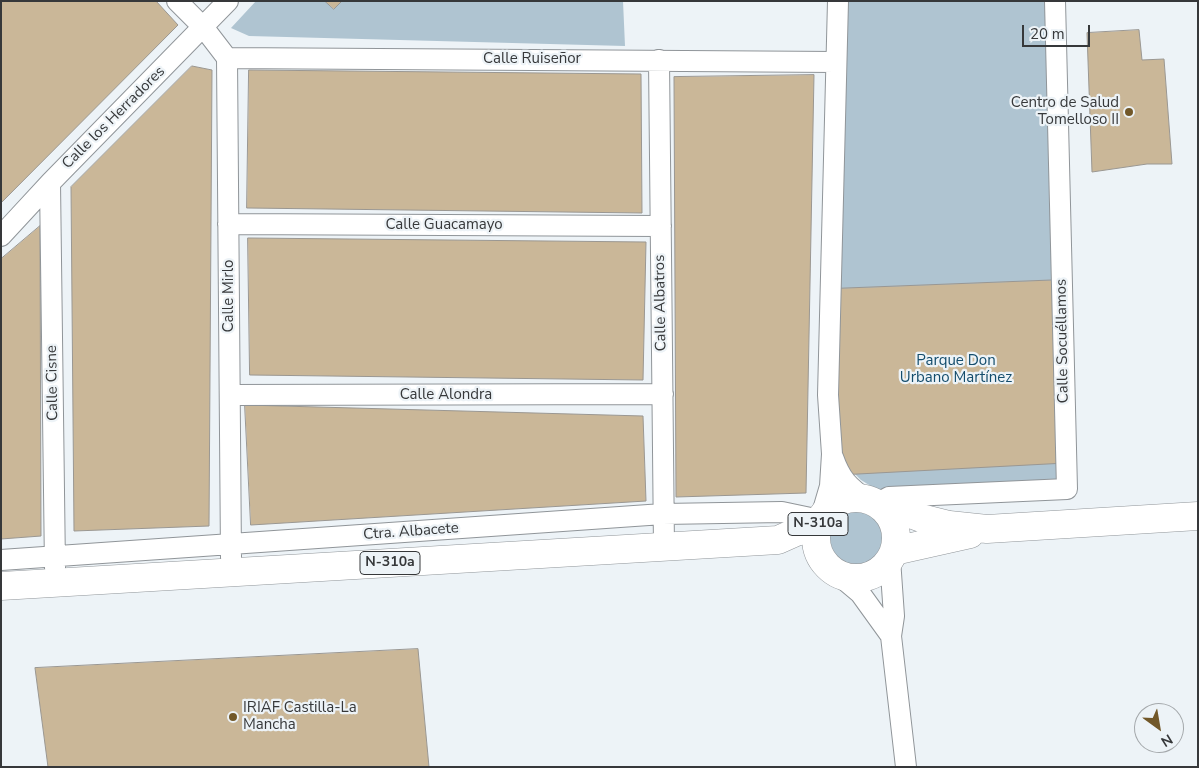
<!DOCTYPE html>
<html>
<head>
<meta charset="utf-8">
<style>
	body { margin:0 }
	#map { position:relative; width:1199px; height:768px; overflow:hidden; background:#edf3f7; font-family:"Nunito Sans",sans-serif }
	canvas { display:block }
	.frame { position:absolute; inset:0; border:2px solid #36383a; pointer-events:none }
	.north { position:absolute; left:1134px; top:703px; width:50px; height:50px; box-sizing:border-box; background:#edf3f7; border:1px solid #a4a8ab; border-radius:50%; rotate:148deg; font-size:14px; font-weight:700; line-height:20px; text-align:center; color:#36383a }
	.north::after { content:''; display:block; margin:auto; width:18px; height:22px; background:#725829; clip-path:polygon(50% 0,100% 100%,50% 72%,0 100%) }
	.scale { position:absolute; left:1022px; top:25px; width:68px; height:22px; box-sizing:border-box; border:2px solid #36383a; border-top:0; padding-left:6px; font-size:15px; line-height:18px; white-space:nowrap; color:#36383a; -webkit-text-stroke:4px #edf3f7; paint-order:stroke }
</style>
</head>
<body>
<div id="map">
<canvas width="1199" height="768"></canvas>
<div class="frame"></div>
<div class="north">N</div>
<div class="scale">20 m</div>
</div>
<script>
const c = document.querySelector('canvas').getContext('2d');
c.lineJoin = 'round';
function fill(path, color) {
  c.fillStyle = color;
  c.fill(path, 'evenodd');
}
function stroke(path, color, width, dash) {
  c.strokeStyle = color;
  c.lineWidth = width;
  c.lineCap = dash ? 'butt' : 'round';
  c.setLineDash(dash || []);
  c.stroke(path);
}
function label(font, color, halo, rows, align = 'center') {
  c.font = font + ' "Nunito Sans",sans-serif';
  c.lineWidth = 4.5;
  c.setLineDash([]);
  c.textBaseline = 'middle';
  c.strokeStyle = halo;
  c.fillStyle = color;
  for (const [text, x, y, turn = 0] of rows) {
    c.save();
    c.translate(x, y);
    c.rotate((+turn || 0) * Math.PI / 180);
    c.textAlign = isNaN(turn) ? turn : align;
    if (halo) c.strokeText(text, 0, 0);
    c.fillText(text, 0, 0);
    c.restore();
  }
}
const green = new Path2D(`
	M 256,1 L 325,1 L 334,9 L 342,1 L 623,1 L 625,46 L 249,36 L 231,28 Z
	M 848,1 L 1065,1 L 1077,481 L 899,490 L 887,496 L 861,480 L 847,466 L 837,421 Z
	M825 538a31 31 0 1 1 62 0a31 31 0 1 1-62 0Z`);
const building = new Path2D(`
	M 1,1 L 156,1 L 178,25 L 1,203 Z
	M 325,1 L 342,1 L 334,9 Z
	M 1139,30 L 1142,60 L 1164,59 L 1172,164 L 1147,164 L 1092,172 L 1087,33 Z
	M 192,66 L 212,70 L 209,526 L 74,531 L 71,187 Z
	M 249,70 L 641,74 L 642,213 L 247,208 Z
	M 814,75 L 806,493 L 676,497 L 674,77 Z
	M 40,226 L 41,536 L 1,539 L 1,259 Z
	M 248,238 L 646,242 L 643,380 L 250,375 Z
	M 1062,280 L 1066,463 L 839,475 L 831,289 Z
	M 245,405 L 643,416 L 646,501 L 251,525 Z
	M 418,649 L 429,767 L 48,767 L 35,668 Z`);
const street = new Path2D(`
	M 177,1 L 204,28 L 227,58 L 231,558
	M 227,58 L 836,62
	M 659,60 L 664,547
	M 50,183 L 55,568
	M 228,224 L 661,226
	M 1,236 L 50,183 L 228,1
	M 230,395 L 663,394
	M 833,457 C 841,480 848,486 868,501
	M 878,503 L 889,497 L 1067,489 L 1055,1
	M 890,559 L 894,616 L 891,636 L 906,767
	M 1,560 L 663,514 L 782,512 L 820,520 L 830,486 L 832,454 L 828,395 L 838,1
	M 835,572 L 860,593 L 891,636`);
const highway = new Path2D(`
	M816 538a40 40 0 1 1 80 0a40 40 0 1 1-80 0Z
	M 880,506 L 897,509 L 921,518 L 949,525 L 987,529 L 1198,516
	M 894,551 L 970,534
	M 1,586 L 778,540 L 796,532 L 818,526`);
const markers = [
	[1129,112,5,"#725829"],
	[233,717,5,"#725829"]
];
const shields = [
	[818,524,60],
	[390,563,60]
];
const shieldNames = [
	["N-310a",818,524],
	["N-310a",390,563]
];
const streetNames = [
	["Calle Ruiseñor",532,59],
	["Calle los Herradores",114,118,-45],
	["Calle Guacamayo",444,225],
	["Calle Mirlo",229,296,-90],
	["Calle Albatros",661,303,-91],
	["Calle Socuéllamos",1063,341,-91],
	["Calle Cisne",53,383,-91],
	["Calle Alondra",446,395],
	["Ctra. Albacete",411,532,-4]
];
const poiNames = [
	["Centro de Salud",1119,103],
	["Tomelloso II",1119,120],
	["IRIAF Castilla-La",243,708,"left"],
	["Mancha",243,725,"left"]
];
const parkNames = [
	["Parque Don",956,361],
	["Urbano Martínez",956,378]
];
fill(green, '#afc4d1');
fill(building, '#cab798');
stroke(building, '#9a9792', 1);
stroke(street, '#909599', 22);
stroke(highway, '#909599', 29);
stroke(street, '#fff', 20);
stroke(highway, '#fff', 28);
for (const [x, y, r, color] of markers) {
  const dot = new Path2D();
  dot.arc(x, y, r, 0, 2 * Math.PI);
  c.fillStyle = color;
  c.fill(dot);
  stroke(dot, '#edf3f7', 2);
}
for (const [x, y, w] of shields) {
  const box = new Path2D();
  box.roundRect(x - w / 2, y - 11.5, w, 23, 4);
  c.fillStyle = '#edf3f7';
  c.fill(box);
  stroke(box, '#36383a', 1);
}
label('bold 14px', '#36383a', null, shieldNames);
label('15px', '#36383a', '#edf3f7', streetNames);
label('15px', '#36383a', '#edf3f7', poiNames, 'right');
label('15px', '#144d6c', '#edf3f7', parkNames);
</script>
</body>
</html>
